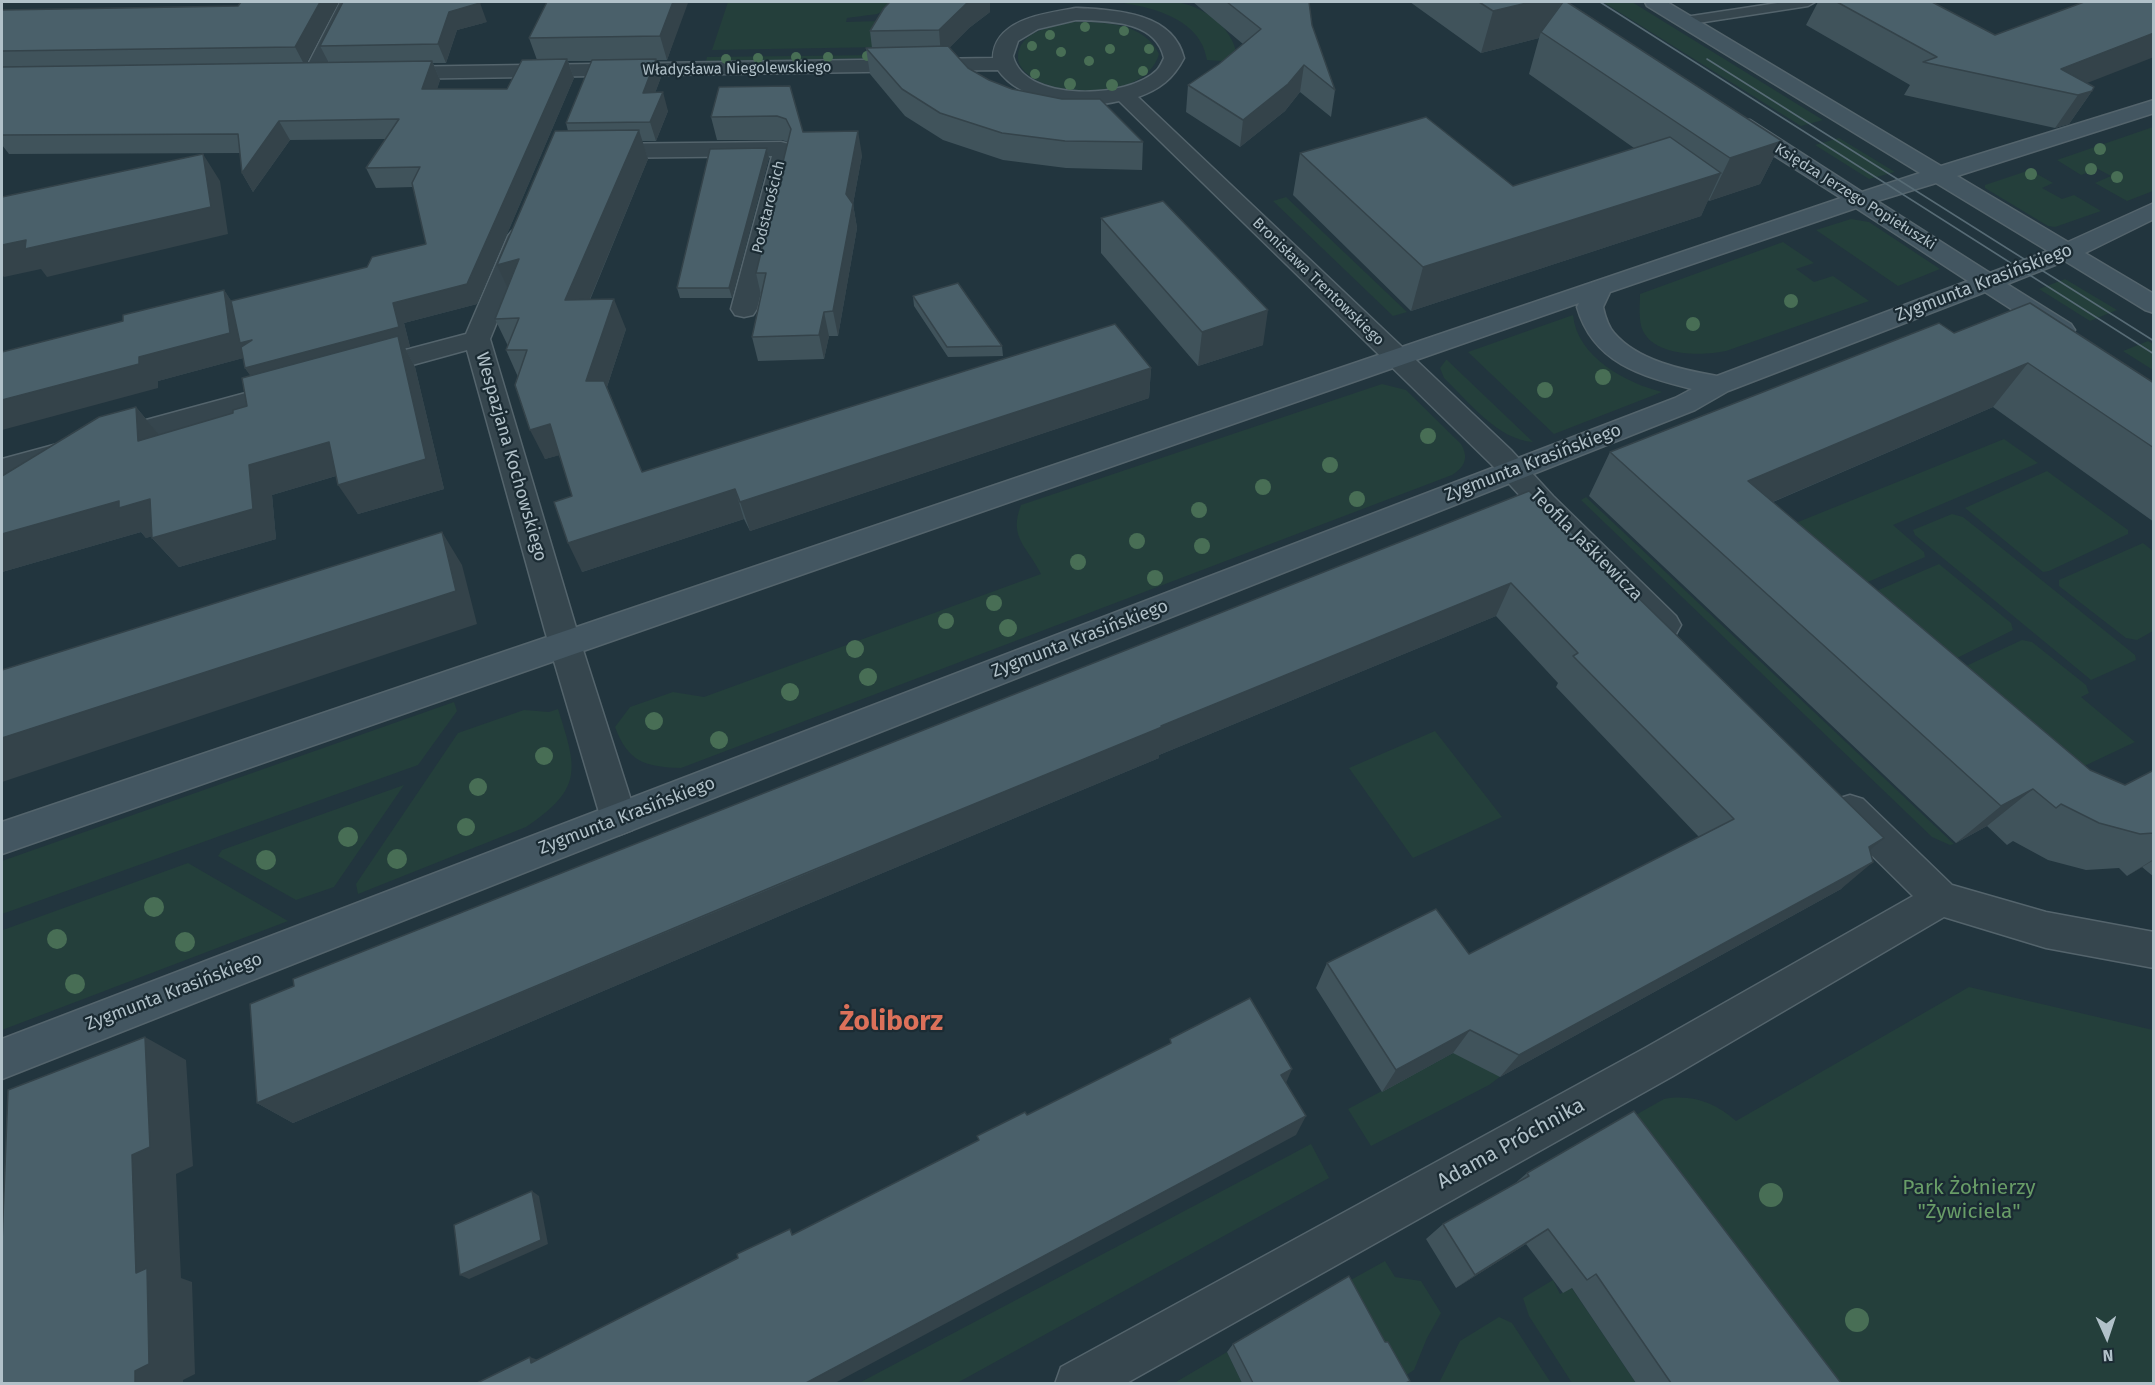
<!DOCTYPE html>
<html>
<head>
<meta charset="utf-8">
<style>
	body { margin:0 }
	#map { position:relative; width:2155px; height:1385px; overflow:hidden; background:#22353e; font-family:"Fira Sans",sans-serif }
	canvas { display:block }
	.frame { position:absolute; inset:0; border:3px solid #b1c1c9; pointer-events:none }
	.north { position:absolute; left:2077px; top:1307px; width:60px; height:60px; -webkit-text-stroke:4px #1b2b33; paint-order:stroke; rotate:177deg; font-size:16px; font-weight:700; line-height:24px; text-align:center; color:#b1c1c9 }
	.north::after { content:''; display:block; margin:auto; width:21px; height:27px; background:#b1c1c9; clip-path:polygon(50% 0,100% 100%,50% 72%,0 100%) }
</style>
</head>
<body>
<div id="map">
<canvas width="2155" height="1385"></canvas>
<div class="frame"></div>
<div class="north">N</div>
</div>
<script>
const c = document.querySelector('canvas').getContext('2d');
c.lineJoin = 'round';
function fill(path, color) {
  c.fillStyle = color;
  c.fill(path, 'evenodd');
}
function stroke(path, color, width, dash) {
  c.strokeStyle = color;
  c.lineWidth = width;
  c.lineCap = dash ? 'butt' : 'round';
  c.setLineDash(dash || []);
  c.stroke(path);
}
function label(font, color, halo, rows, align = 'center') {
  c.font = font + ' "Fira Sans",sans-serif';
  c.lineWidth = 4.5;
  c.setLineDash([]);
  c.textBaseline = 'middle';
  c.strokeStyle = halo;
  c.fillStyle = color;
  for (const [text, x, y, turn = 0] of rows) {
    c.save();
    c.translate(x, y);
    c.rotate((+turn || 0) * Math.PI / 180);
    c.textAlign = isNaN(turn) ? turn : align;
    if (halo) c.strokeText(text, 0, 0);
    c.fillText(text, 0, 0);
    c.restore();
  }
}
const green = new Path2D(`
	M 728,2 L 900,2 L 877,14 L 847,18 L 846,22 L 879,21 L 884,47 L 712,50 Z
	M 1114,2 C 1134,2 1156,0 1176,2 C 1205,6 1238,31 1237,62 L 1207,60 C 1201,18 1150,6 1114,2 Z
	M 1603,2 L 1632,2 L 1823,120 L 1801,126 Z
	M 1075,22 C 1106,22 1144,23 1159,54 C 1147,97 1071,97 1038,81 C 1029,76 1018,68 1018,58 C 1017,31 1055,25 1075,22 Z
	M 882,55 L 881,58 L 706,61 L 707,57 Z
	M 2153,127 L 2153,191 L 2127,201 L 2095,183 L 2111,176 L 2098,169 L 2081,175 L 2057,160 Z
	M 1839,138 L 1895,172 L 1869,179 L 1815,145 Z
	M 2030,170 L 2053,183 L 2042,188 L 2062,199 L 2074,195 L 2101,211 L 2055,227 L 2048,226 L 1985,188 L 1985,185 Z
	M 1286,197 L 1407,312 L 1393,316 L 1273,201 Z
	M 1851,219 L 1869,222 L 1940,269 L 1898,286 L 1816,230 Z
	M 1783,242 L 1814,263 L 1796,269 L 1814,282 L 1833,276 L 1869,301 L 1726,351 C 1703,356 1656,357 1643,331 C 1638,320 1640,305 1640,294 Z
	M 2065,279 L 2117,310 L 2090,321 L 2039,289 Z
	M 1573,315 C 1577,357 1626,383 1662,392 L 1554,434 L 1468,352 Z
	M 2148,341 L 2153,344 L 2153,370 L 2123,351 Z
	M 1446,360 L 1447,360 L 1533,442 C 1498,440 1468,401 1444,378 L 1440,368 Z
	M 1382,384 L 1406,390 L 1461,444 C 1469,458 1465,467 1452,475 L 681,768 C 645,767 628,762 615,727 L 630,707 L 673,692 L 704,697 L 1041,574 C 1028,547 1008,538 1021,505 Z
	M 2004,439 L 2038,463 L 1893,525 L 1924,552 L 1925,557 L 1838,595 L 1791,534 L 1798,522 Z
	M 2047,471 L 2128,530 L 2128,534 L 2049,571 L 2043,572 L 1965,508 Z
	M 1586,497 L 1954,844 L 1950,845 L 1932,837 L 1581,500 Z
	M 1952,514 L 1963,517 L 2135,655 L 2136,660 L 2091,680 L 1915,535 L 1913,530 Z
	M 2143,543 L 2153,551 L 2153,631 L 2137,640 L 2126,638 L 2059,586 L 2059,580 Z
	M 1939,564 L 2011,623 L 2013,630 L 1925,674 L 1846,604 Z
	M 2022,640 L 2032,642 L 2086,685 L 2089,693 L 2081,697 L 2135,742 L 2078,769 L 1938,679 Z
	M 454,702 L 457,711 L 418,765 L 2,914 L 2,861 Z
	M 558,709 C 577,769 584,788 526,827 L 358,894 L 356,884 L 458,733 L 524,710 L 549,712 Z
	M 1435,731 L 1502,817 L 1413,858 L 1349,768 Z
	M 404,785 L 334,887 L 296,900 L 218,856 L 222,850 Z
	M 188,863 L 288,921 L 2,1030 L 3,930 Z
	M 1969,987 L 2153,1030 L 2153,1383 L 1797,1383 L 1609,1130 L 1664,1099 C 1692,1094 1714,1102 1736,1121 Z
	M 1474,1042 L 1492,1073 L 1501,1076 L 1489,1085 L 1371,1146 L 1348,1109 Z
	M 1311,1144 L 1329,1178 L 957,1383 L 859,1383 Z
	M 1385,1261 L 1395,1277 L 1421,1281 L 1441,1313 L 1427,1338 L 1414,1370 L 1402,1378 L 1338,1287 Z
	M 1553,1280 L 1560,1294 L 1571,1287 L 1636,1383 L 1572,1383 L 1529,1316 L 1523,1298 Z
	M 1499,1317 L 1512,1323 L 1551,1383 L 1439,1383 L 1460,1341 Z
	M 1227,1352 L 1242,1383 L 1177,1383 L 1176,1382 Z`);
const lane = new Path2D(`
	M 1784,2 L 1815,2 L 1808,6 L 1685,25 L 1678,21 L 1685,17 Z`);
const street = new Path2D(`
	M 340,2 L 358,2 L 320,78 L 306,78 L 303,74 Z
	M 1076,8 C 1115,10 1173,12 1184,58 C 1173,79 1160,89 1138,97 L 1511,450 L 1553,496 L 1676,616 L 1681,625 L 1676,634 L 1665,637 L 1654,634 L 1533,510 L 1491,464 L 1119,101 C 1082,110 1021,103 998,70 L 393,79 L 386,77 L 383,73 L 386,69 L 393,67 L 993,58 C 994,19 1046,13 1076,8 ZM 1076,20 C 1107,21 1156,20 1164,58 C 1162,62 1160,67 1157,70 C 1129,99 1024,103 1013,56 L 1018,41 L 1038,29 Z
	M 781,142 L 789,144 L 794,154 L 757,309 L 753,315 L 744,317 L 735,315 L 731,309 L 772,156 L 599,158 L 591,156 L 588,151 L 591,146 L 599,144 Z
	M 520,229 L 528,231 L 532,236 L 490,339 L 577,631 L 637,819 L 632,830 L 619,835 L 606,830 L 601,819 L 545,631 L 467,350 L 365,378 L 356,375 L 352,369 L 356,363 L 466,334 L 508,236 L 512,231 Z
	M 290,381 L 299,384 L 303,390 L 299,396 L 2,479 L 2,459 Z
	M 1850,795 L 1863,799 L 1952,885 L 2046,912 L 2154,932 L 2154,968 L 2046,948 L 1944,917 L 1673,1076 L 1125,1384 L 1055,1384 L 1061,1367 L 1645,1048 L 1913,896 L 1837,821 L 1832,810 L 1837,799 Z`);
const secondary = new Path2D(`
	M 1645,2 L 1667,2 L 1941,166 L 2154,100 L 2154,113 L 1957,176 L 2068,242 L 2154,203 L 2154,219 L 2085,253 L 2154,294 L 2154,313 L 2145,310 L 2065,261 L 2007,284 L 2071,324 L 2075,330 L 2071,336 L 2062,338 L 2053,336 L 1985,292 L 1728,391 L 1695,410 L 2,1079 L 2,1039 L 1675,398 L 1692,389 C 1641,376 1593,363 1577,307 L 1579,303 L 2,854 L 2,822 L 1841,198 L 1734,130 L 1731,125 L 1734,120 L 1742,119 L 1750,120 L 1862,192 L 1920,173 L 1647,6 ZM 1936,183 L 2048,251 L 1990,273 L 1877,201 ZM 1856,208 L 1968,281 L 1717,376 C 1683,370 1638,361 1614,333 C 1608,326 1605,316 1603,307 L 1610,292 Z`);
const tram = new Path2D(`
	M 1600,2 L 2154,354
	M 1707,59 L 2154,341`);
const trees = [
	[1085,27,5],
	[1124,31,5],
	[1050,35,5],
	[1032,46,5],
	[1110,49,5],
	[1149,49,5],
	[1061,52,5],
	[867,56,5],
	[796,57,5],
	[828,57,5],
	[758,58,5],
	[726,59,5],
	[1089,61,5],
	[1143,71,5],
	[1035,74,5],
	[1070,84,6],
	[1112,85,6],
	[2100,149,6],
	[2091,169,6],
	[2031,174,6],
	[2117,177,6],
	[1791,301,7],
	[1693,324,7],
	[1603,377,8],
	[1545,390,8],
	[1428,436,8],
	[1330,465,8],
	[1263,487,8],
	[1357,499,8],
	[1199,510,8],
	[1137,541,8],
	[1202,546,8],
	[1078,562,8],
	[1155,578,8],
	[994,603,8],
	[946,621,8],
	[1008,628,9],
	[855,649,9],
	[868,677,9],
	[790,692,9],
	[654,721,9],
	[719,740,9],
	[544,756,9],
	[478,787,9],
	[466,827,9],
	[348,837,10],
	[397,859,10],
	[266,860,10],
	[154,907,10],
	[57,939,10],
	[185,942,10],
	[75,984,10],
	[1771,1195,12],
	[1857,1320,12]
];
const wall = new Path2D(`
	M 339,2 L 306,63 L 329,63 L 320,46 L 487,22 L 457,30 L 446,63 L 433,63 L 440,80 L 437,89 L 507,89 L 537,60 L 529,38 L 547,2 L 687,2 L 667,60 L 656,60 L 661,77 L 655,93 L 668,111 L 656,141 L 642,141 L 648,159 L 590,300 L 626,329 L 607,387 L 642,472 L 1151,368 L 1149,398 L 750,531 L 744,519 L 582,572 L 572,496 L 559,455 L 545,459 L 518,377 L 506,350 L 508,346 L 495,319 L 568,131 L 566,123 L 592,61 L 568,61 L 574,78 L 477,304 L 404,323 L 410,347 L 405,348 L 415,367 L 444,489 L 358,514 L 336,476 L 272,495 L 276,539 L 179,567 L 152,538 L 152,536 L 146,538 L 141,532 L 2,572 L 2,476 L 136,407 L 159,435 L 233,413 L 247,406 L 251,376 L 245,368 L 243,358 L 158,381 L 158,388 L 123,321 L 224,290 L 231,301 L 367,267 L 426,244 L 413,187 L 376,188 L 366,168 L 386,139 L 290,140 L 253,192 L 242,173 L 240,153 L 9,154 L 2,145 L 2,10 L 238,6 Z
	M 1193,2 L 1309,2 L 1312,25 L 1335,90 L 1331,117 L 1300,92 L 1285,111 L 1240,147 L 1186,112 L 1188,85 L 1219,64 L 1243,44 Z
	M 1410,2 L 1562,2 L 1782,141 L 1760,184 L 1709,201 L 1708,200 L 1701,216 L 1411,311 L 1293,195 L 1300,153 L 1513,186 L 1634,148 L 1529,74 L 1539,38 L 1481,53 Z
	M 1818,2 L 1932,2 L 2087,83 L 2092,91 L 2069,124 L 2055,128 L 1904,95 L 1910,85 L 1806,25 Z
	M 990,12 L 969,28 L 949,48 L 968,68 L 989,80 L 1143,142 L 1142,170 L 1066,168 L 1003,160 L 943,140 L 905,116 L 870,74 L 866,48 L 872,48 L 870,31 Z
	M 790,86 L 803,132 L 862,155 L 853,204 L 857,228 L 838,336 L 829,336 L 824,359 L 758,361 L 752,337 L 761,295 L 756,273 L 788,142 L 782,140 L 717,140 L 711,117 Z
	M 767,148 L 769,158 L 732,298 L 680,298 L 677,288 Z
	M 1101,218 L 1263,345 L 1198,366 L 1101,253 Z
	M 913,296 L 1002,346 L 1003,356 L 948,357 L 914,306 Z
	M 1954,333 L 2154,383 L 2154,522 L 1993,407 L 1773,502 L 2090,770 L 2125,785 L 2154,770 L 2154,877 L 2142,867 L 2127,876 L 2119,868 L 2086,870 L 2048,860 L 2013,841 L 2007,845 L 1987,826 L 1956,843 L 1589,496 L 1610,452 Z
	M 1529,491 L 1870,851 L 1841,889 L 1500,1077 L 1453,1053 L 1382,1092 L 1316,988 L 1327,963 L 1469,954 L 1699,837 L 1556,687 L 1558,683 L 1496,616 L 1159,755 L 1159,758 L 796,909 L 293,1123 L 257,1103 Z
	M 1527,1173 L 1841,1383 L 1636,1383 L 1572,1288 L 1563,1293 L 1526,1244 L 1456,1288 L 1426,1239 L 1443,1224 L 1512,1186 Z
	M 1233,1344 L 1406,1383 L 1242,1383 L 1227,1352 Z`);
const shadedWall = new Path2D(`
	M 320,2 L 339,2 L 305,66 L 295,47 Z
	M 673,2 L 687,2 L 688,3 L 667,60 L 660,36 Z
	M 968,2 L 990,2 L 990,12 L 969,28 L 941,56 L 939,30 Z
	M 1531,2 L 1562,2 L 1541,32 L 1539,38 L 1481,53 L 1493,11 Z
	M 480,3 L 487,22 L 457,30 L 446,63 L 438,44 L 449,12 Z
	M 2154,33 L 2154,57 L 2064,92 L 2061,69 Z
	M 567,59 L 574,78 L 477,304 L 404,323 L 410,347 L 405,348 L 415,367 L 444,489 L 358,514 L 338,485 L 426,459 L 259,388 L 245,368 L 393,303 Z
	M 656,59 L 661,77 L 648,112 L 643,93 Z
	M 432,61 L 440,80 L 431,108 L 422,89 Z
	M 1304,65 L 1300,92 L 1285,111 L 1240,147 L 1243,120 Z
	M 2092,91 L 2069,124 L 2055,128 L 2078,95 Z
	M 663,92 L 668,111 L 656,141 L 650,122 Z
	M 279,121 L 290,140 L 253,192 L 242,173 Z
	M 639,130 L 648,159 L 577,330 L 565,300 Z
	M 858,131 L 862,155 L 853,204 L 857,228 L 838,336 L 833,311 L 846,194 Z
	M 1782,141 L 1760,184 L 1709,201 L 1730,158 Z
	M 767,148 L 769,158 L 732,298 L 729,288 Z
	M 203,154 L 220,181 L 228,234 L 47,277 L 41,269 L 4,277 L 2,275 L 2,245 Z
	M 1721,173 L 1701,216 L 1411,311 L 1423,267 Z
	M 519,259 L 511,295 L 497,265 Z
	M 224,290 L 240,314 L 252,340 L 247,357 L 158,381 L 158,388 L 2,430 L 2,400 L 139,357 Z
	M 614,299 L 626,329 L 599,411 L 586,381 Z
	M 1268,310 L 1263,345 L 1198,366 L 1202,332 Z
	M 824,312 L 829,336 L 824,359 L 819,335 Z
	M 2028,363 L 1993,407 L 1721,524 L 1748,481 Z
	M 1151,368 L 1149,398 L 750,531 L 740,502 Z
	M 136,407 L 161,437 L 138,441 Z
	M 550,424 L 564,454 L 545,459 L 530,430 Z
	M 329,442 L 349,472 L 272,495 L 276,539 L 179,567 L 152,538 L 249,465 Z
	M 735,489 L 744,519 L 582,572 L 568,543 Z
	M 150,499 L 177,529 L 146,538 L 141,532 L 2,572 L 2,534 L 119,501 Z
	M 442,532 L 462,565 L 477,624 L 2,782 L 2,738 Z
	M 1511,583 L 1496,616 L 1159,755 L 1159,758 L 796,909 L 293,1123 L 257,1103 L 1161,726 Z
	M 2033,789 L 1987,826 L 1956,843 L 2001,806 Z
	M 1884,838 L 1852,866 L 1869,847 Z
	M 2154,859 L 2154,860 L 2127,876 Z
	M 1873,862 L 1841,889 L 1500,1077 L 1519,1055 Z
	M 1470,1030 L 1453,1053 L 1382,1092 L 1396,1070 Z
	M 145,1037 L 186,1060 L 193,1166 L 176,1174 L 181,1278 L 192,1282 L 195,1374 L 183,1380 L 183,1383 L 135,1383 L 136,1273 L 132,1155 Z
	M 1292,1069 L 1283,1090 L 1281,1075 Z
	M 1306,1116 L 1296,1135 L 835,1383 L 806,1383 Z
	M 532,1191 L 539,1196 L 548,1244 L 469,1279 L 460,1275 Z
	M 1548,1229 L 1526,1244 L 1456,1288 L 1475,1275 Z
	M 530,1357 L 557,1367 L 531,1363 Z`);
const building = new Path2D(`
	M 241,2 L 320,2 L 295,47 L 2,51 L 2,10 L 238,6 Z
	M 343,2 L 479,2 L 480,3 L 449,12 L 438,44 L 320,46 Z
	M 547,2 L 673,2 L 660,36 L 529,38 Z
	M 890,2 L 968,2 L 939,30 L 870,31 L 884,8 Z
	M 1227,2 L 1309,2 L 1312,25 L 1335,90 L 1304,65 L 1288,84 L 1243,120 L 1188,85 L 1219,64 L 1261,29 Z
	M 1479,2 L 1531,2 L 1493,11 Z
	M 1563,2 L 1567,2 L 1782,141 L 1730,158 L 1541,32 Z
	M 1837,2 L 1932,2 L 1995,35 L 2084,2 L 2154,2 L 2154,33 L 2061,69 L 2094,87 L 2092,91 L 2078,95 L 1923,62 L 1937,57 Z
	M 948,46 L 968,68 L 989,80 L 1012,89 L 1062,99 L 1100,99 L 1143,142 L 1065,141 L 1002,133 L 940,113 L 902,89 L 866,48 Z
	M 567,59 L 467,284 L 393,303 L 399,327 L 245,368 L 241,347 L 252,340 L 240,343 L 231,301 L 367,267 L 372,257 L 426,244 L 412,183 L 420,167 L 366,168 L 399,119 L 279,121 L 242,173 L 238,134 L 2,135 L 2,67 L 432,61 L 422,89 L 507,89 L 522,60 Z
	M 656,59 L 643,93 L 663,92 L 650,122 L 566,123 L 592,60 Z
	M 790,86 L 803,132 L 858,131 L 846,194 L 853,204 L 833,311 L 824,312 L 819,335 L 752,337 L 766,273 L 756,273 L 791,129 L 786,119 L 777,116 L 711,117 L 719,87 Z
	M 1426,117 L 1513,186 L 1670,137 L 1721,173 L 1423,267 L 1300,153 Z
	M 639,130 L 565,300 L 614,299 L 586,381 L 604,381 L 642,472 L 1115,324 L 1151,368 L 740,502 L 735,489 L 568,543 L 554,502 L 572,496 L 550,424 L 530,430 L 515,385 L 527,350 L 506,350 L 519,318 L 495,319 L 519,259 L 497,265 L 555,131 Z
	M 767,148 L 729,288 L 677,288 L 710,149 Z
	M 203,154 L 211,207 L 25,249 L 26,240 L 2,245 L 2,197 Z
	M 1163,201 L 1268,310 L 1202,332 L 1101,218 Z
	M 958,283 L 1002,346 L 947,347 L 913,296 Z
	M 224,290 L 230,333 L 139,357 L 139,364 L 2,400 L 2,352 L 123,321 L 123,315 Z
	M 2030,303 L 2154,383 L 2154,448 L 2028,363 L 1748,481 L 2090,770 L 2125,785 L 2154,770 L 2154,833 L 2140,834 L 2099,823 L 2061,804 L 2056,808 L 2033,789 L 2001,806 L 1610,452 L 1939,323 L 1954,333 Z
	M 398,336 L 426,459 L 338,485 L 329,442 L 249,465 L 253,509 L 152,538 L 150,499 L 119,508 L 119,501 L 2,534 L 2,476 L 99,417 L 136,407 L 138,441 L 233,413 L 233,410 L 247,406 L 242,378 Z
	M 1529,491 L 1884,838 L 1869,847 L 1873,862 L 1519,1055 L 1470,1030 L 1396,1070 L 1327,963 L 1436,909 L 1469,954 L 1734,819 L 1573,656 L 1578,653 L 1511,583 L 1161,726 L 1162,727 L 784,882 L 257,1103 L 250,1004 L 294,986 L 293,979 Z
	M 442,532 L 456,591 L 2,738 L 2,670 Z
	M 1250,998 L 1292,1069 L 1281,1075 L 1306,1116 L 806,1383 L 477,1383 L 530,1357 L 531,1363 L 738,1258 L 737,1254 L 790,1229 L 792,1235 L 979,1140 L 977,1136 L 1025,1112 L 1027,1115 L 1171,1043 L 1170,1039 Z
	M 145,1037 L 150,1147 L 132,1155 L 136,1273 L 147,1268 L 149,1364 L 135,1371 L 135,1383 L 2,1383 L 2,1243 L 8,1090 Z
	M 1634,1111 L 1841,1383 L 1671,1383 L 1596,1274 L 1587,1280 L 1548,1229 L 1475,1275 L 1443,1224 L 1529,1176 L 1527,1173 Z
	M 532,1191 L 541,1240 L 460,1275 L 454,1225 Z
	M 1349,1276 L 1385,1342 L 1388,1342 L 1410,1381 L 1406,1383 L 1253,1383 L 1233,1344 Z`);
const farStreetnames = [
	["Władysława Niegolewskiego",737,69,-1],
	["Księdza Jerzego Popiełuszki",1855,197,32],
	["Podstarościch",769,207,-76],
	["Bronisława Trentowskiego",1318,282,44]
];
const streetNames = [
	["Zygmunta Krasińskiego",1984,283,-21],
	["Wespazjana Kochowskiego",511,457,74],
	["Zygmunta Krasińskiego",1533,463,-21],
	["Teofila Jaśkiewicza",1586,545,45],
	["Zygmunta Krasińskiego",1080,639,-21],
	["Zygmunta Krasińskiego",627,816,-21],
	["Zygmunta Krasińskiego",174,992,-21]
];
const nearStreetnames = [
	["Adama Próchnika",1511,1144,-29]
];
const nearParknames = [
	["Park Żołnierzy",1969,1188],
	["\"Żywiciela\"",1969,1212]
];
const nearDistrictnames = [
	["Żoliborz",891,1022]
];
fill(green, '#243f3b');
stroke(lane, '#54646c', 3);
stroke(street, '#54646c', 3);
stroke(secondary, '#54646c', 3);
fill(lane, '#36464e');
fill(street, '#36464e');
fill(secondary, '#435661');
stroke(tram, '#576b75', 1.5);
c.fillStyle = '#486e55';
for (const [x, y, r] of trees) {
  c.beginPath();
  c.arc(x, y, r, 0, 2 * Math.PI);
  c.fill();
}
fill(wall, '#40535b');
fill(shadedWall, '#34434a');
fill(building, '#4a606a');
stroke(building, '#34434a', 1.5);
label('15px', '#b1c1c9', '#1b2b33', farStreetnames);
label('18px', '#b1c1c9', '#1b2b33', streetNames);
label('21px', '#b1c1c9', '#1b2b33', nearStreetnames);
label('21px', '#689c67', '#1b2b33', nearParknames);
label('bold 28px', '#dc715a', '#1b2b33', nearDistrictnames);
</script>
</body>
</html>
